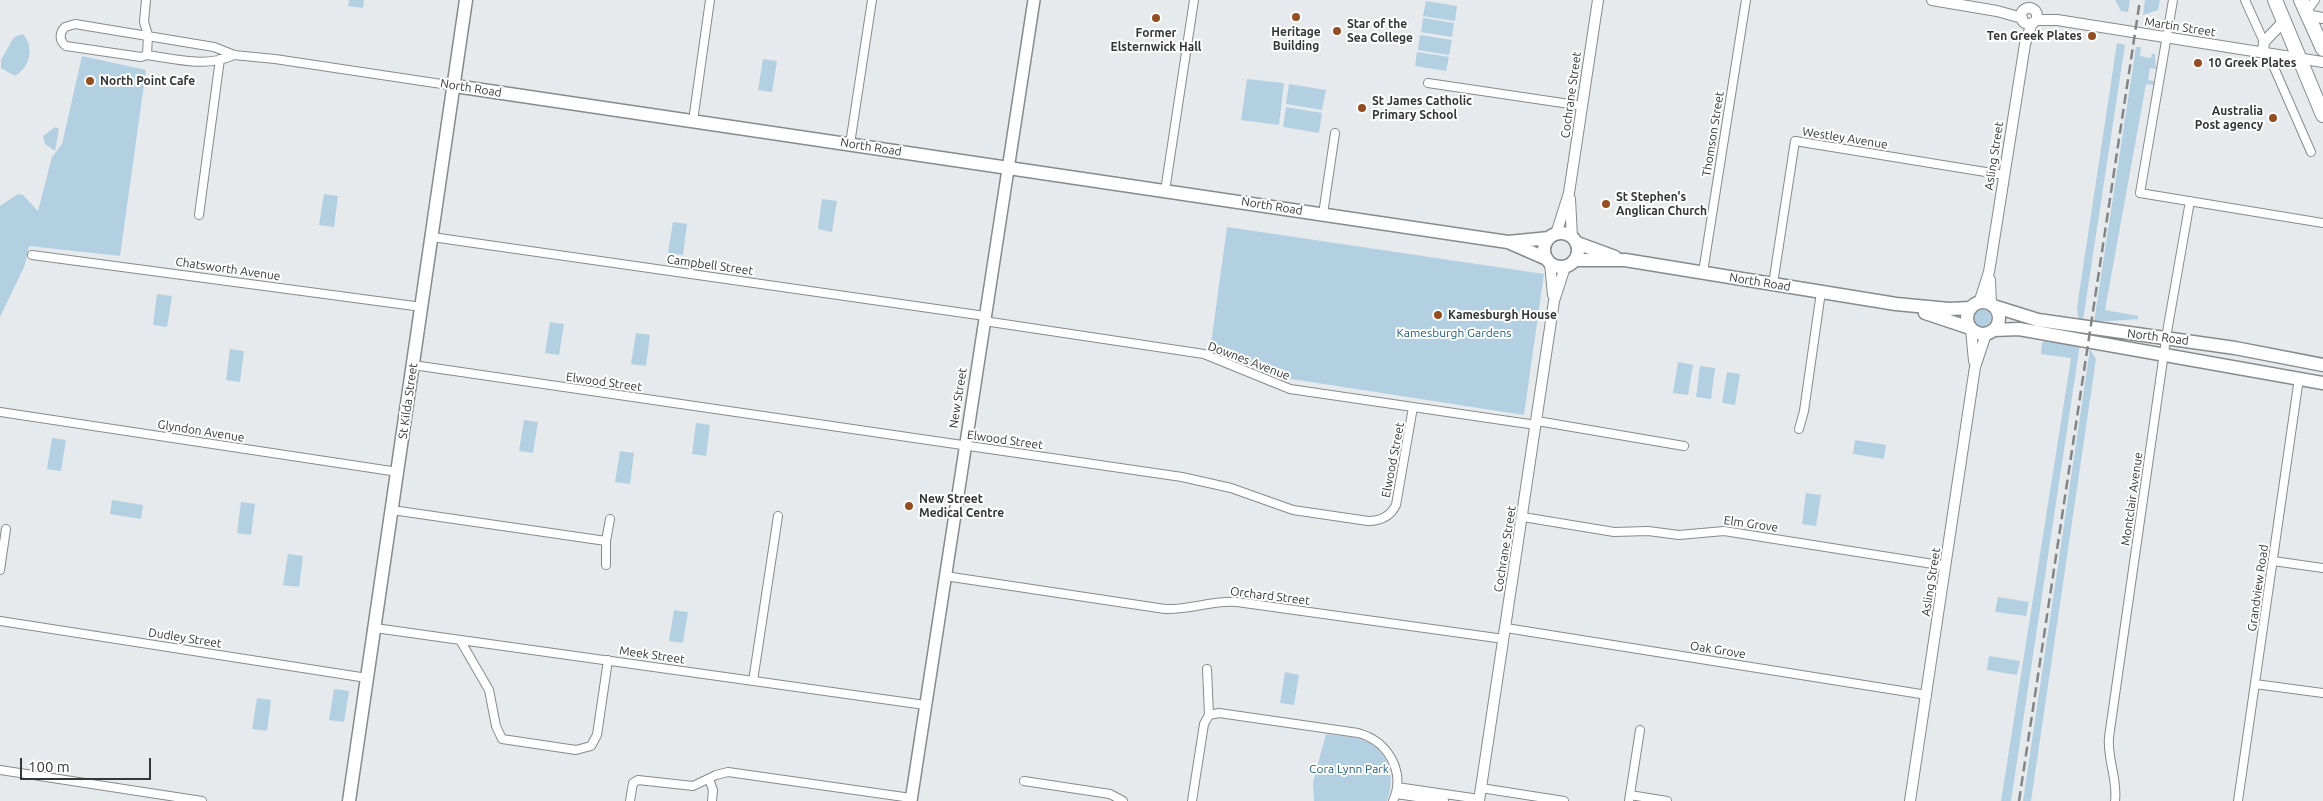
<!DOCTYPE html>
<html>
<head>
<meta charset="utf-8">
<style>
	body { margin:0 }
	#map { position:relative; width:2323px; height:801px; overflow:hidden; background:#e7eaec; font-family:Ubuntu,sans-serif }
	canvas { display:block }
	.scale { position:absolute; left:20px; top:758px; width:131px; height:22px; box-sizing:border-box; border:2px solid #343536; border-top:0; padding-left:6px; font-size:15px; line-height:18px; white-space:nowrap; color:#343536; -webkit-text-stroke:4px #fff; paint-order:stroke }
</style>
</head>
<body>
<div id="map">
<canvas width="2323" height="801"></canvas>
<div class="scale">100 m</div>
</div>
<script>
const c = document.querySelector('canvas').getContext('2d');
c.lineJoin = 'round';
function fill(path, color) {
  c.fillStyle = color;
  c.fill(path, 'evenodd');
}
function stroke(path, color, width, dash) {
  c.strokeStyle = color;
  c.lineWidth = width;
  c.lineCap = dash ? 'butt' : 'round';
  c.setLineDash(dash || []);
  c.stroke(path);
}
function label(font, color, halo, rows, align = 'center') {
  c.font = font + ' Ubuntu,sans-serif';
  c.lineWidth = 4;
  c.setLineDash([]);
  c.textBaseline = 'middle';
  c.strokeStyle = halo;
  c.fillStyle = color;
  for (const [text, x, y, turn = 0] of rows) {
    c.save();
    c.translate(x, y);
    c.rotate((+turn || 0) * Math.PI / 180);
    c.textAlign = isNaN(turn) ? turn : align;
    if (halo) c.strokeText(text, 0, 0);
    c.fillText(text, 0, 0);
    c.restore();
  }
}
const green = new Path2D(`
	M 349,0 L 364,0 L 363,8 L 348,6 Z
	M 2115,0 L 2130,0 L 2128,12 L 2121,11 Z
	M 2145,0 L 2160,0 L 2158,10 L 2143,15 Z
	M 1426,1 L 1457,6 L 1455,21 L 1423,16 Z
	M 1423,18 L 1454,23 L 1452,37 L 1421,32 Z
	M 23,34 C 35,47 30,67 15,76 L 1,68 L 1,60 L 14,37 Z
	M 1420,35 L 1452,40 L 1449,55 L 1418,50 Z
	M 2117,43 L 2125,45 L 2083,320 L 2078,318 L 2077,307 Z
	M 2136,47 L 2141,47 L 2140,56 L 2151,58 L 2152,54 L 2155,54 L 2156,69 L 2150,68 L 2148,80 L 2154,81 L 2154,85 L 2146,84 L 2105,310 L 2138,316 L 2138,319 L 2094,322 Z
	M 1417,52 L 1449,57 L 1446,71 L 1415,66 Z
	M 82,56 L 146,70 L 120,256 L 29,246 L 25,265 L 0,317 L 0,206 L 18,194 L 23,195 L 38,211 L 52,157 L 62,144 Z
	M 763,59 L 777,61 L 772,92 L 758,90 Z
	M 1247,79 L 1284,83 L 1279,125 L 1241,120 Z
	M 1289,84 L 1326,90 L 1322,110 L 1286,104 Z
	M 1286,107 L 1322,113 L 1319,133 L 1283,127 Z
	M 55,127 L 59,129 L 55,151 L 45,144 L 43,136 Z
	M 324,194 L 338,196 L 334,227 L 319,225 Z
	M 822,199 L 837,201 L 832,232 L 818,229 Z
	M 673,222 L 687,224 L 683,255 L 668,253 Z
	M 1227,227 L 1544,274 L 1524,415 L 1285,378 L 1211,344 Z
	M 157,294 L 172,296 L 167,327 L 153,325 Z
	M1973 318a9 9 0 1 1 18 0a9 9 0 1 1-18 0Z
	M 550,322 L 564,324 L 559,355 L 545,353 Z
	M 636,333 L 650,335 L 646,366 L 631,364 Z
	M 2046,339 L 2080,344 L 2011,801 L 2001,801 L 2071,358 L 2041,354 L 2042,343 Z
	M 230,349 L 244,351 L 240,382 L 226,380 Z
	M 2090,349 L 2096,359 L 2031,801 L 2023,801 Z
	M 1678,362 L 1693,365 L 1688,395 L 1673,393 Z
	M 1700,366 L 1715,368 L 1711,399 L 1696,397 Z
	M 1727,372 L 1740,374 L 1735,405 L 1722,403 Z
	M 524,420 L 538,422 L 533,453 L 519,451 Z
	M 696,423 L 710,425 L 706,456 L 692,454 Z
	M 52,438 L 66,440 L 61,471 L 47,469 Z
	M 1855,440 L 1886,445 L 1884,459 L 1853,454 Z
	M 620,451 L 634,453 L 630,484 L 615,482 Z
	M 1806,493 L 1821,495 L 1816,526 L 1802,524 Z
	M 112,500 L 143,505 L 141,519 L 110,514 Z
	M 241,502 L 255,504 L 251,535 L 237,533 Z
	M 288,554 L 303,556 L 299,587 L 283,585 Z
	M 1998,597 L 2029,602 L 2026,616 L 1995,612 Z
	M 674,610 L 688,612 L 683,643 L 669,641 Z
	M 1989,656 L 2020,661 L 2017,675 L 1987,670 Z
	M 1285,672 L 1299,675 L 1294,705 L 1280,703 Z
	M 334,689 L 349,691 L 344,722 L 329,720 Z
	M 257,698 L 271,700 L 267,731 L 252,729 Z
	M 1326,734 C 1338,736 1353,736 1365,741 C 1389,751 1396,778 1387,801 L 1314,801 L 1313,782 Z`);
const minor = new Path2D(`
	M 146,0 L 144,22 L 148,35 L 147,55
	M 2173,0 L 2140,193 L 2323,223
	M 2245,0 L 2264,42
	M 2306,12 L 2315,0
	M 2263,53 L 2272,63 L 2311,152
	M 234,55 C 206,68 176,59 147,55 L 141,57 L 66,46 C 59,41 59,33 65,27 L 75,24 L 214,47 L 234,55 L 275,59 L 455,86
	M 1428,83 L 1583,106
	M 693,121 L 710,0
	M 850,144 L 872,0
	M 1165,191 L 1194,0
	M 1323,214 L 1335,133
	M 199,215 L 220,59
	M 432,237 L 985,316
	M 32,255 L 422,307
	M 1703,272 L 1746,0
	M 1773,284 L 1795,141 L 2004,175
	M 984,321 L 1204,354 L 1290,389 L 1536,425
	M 413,365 L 1182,477 L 1231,488 L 1293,510 L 1368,521 C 1380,521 1390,517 1396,505 L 1413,407
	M 0,412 L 398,472
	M 1537,421 L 1684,446
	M 1799,429 L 1804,411 L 1821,292
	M 392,510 L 606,541
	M 1523,517 L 1614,532 L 1648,531 L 1679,535 L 1724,531 L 1946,566
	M 2273,561 L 2323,568
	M 606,565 L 606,541 L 610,519
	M 0,570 L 6,529
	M 945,576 L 1165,609 C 1191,610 1212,600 1237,602 L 1504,639
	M 0,621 L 367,678
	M 375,628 L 925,705
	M 1506,628 L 1927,695
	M 460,640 L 489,690 L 496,726 L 502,739 L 576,750 L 591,746 L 597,735 L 608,660
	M 1207,669 L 1209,715
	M 753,681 L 778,516
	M 2255,684 L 2323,693
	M 0,770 L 202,801
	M 709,779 L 713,790 L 712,801
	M 1024,781 L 1110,794 L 1123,801
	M 1397,787 L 1479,799
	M 1481,788 L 1564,801
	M 1396,794 L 1444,801
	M 1630,795 L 1667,801
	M 630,801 L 633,783 L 638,780 L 693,786 L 716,775 L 728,772 L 911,798
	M 1192,801 L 1204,724 L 1209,715 L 1219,713 L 1358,733 C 1388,741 1406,772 1393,801
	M 1629,801 L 1640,730
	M 2115,801 C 2118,780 2107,759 2109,737 L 2167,332 L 2190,201
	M 2238,801 L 2299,378`);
const tertiary = new Path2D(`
	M 1932,0 L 1997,11 L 2022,18
	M2021 16a8 8 0 1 1 16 0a8 8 0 1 1-16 0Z
	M 2307,15 L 2323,18
	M 2036,20 L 2057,20 L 2323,62
	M 2263,53 L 2264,42 L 2284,21
	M 1570,199 L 1572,237
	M 1556,234 L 1569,193 L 1598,0
	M 1550,263 L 1553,295
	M 1990,280 L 1991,304
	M 1979,303 L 1989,272 L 2025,44 L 2032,23
	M 1971,329 L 1974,361
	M 1479,801 L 1554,301 L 1565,267
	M 1910,801 L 1975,367 L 1986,334`);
const secondary = new Path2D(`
	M 911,801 L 1034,0`);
const primary = new Path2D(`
	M 455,86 L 1508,242 L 1549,238
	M1544 250a17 17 0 1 1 34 0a17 17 0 1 1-34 0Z
	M 1508,242 L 1547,259
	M 1577,243 L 1615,257
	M 1576,260 L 1625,260 L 1896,304 L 1949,309 L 1971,308
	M1967 318a16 16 0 1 1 32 0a16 16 0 1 1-32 0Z
	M 1993,306 L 2038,320 L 2235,348 L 2323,365
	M 1925,313 L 1970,328
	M 1993,330 L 2019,329 L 2323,383
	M 349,801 L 466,0`);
const trunk = new Path2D(`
	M 2275,0 L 2323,115
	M 2301,0 L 2323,49`);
const rail = new Path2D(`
	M 2019,801 L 2140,0`);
const markers = [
	[1296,17,5,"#934e22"],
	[1156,18,5,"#934e22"],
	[1337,31,5,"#934e22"],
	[2092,36,5,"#934e22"],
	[2198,63,5,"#934e22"],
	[90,81,5,"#934e22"],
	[1362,108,5,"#934e22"],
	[2273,118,5,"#934e22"],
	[1606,204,5,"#934e22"],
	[1438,315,5,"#934e22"],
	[909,506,5,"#934e22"]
];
const poiNames = [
	["Star of the",1347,24],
	["Sea College",1347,38],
	["Heritage",1296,32,"center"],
	["Building",1296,46,"center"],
	["Former",1156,33,"center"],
	["Elsternwick Hall",1156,47,"center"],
	["Ten Greek Plates",2082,36,"right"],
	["10 Greek Plates",2208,63],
	["North Point Cafe",100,81],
	["St James Catholic",1372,101],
	["Primary School",1372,115],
	["Australia",2263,111,"right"],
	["Post agency",2263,125,"right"],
	["St Stephen's",1616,197],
	["Anglican Church",1616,211],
	["Kamesburgh House",1448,315],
	["New Street",919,499],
	["Medical Centre",919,513]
];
const streetNames = [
	["Martin Street",2180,27,9],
	["North Road",471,88,9],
	["Cochrane Street",1571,95,-82],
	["Thomson Street",1713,134,-81],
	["Westley Avenue",1845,138,9],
	["North Road",871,147,9],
	["Asling Street",1994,156,-81],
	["North Road",1272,206,9],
	["Campbell Street",710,265,8],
	["Chatsworth Avenue",228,269,8],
	["North Road",1760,282,9],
	["North Road",2158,337,7],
	["Downes Avenue",1249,361,21],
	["Elwood Street",604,382,8],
	["New Street",958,398,-81],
	["St Kilda Street",408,401,-82],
	["Glyndon Avenue",201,431,9],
	["Elwood Street",1005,440,8],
	["Elwood Street",1393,460,-79],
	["Montclair Avenue",2132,499,-82],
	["Elm Grove",1751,524,8],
	["Cochrane Street",1505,549,-81],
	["Asling Street",1931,582,-81],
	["Grandview Road",2258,588,-82],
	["Orchard Street",1270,596,7],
	["Dudley Street",185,638,9],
	["Oak Grove",1718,650,9],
	["Meek Street",652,655,8]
];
const parkNames = [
	["Kamesburgh Gardens",1454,333],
	["Cora Lynn Park",1349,769]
];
fill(green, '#b2d0e2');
stroke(minor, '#878a8c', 10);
stroke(tertiary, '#878a8c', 12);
stroke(secondary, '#878a8c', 14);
stroke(primary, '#878a8c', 15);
stroke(trunk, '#878a8c', 16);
stroke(minor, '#fff', 8);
stroke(tertiary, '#fff', 10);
stroke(secondary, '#fff', 11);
stroke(primary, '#fff', 12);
stroke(trunk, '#fff', 14);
stroke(rail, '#828486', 2.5, [10, 5]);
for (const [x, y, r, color] of markers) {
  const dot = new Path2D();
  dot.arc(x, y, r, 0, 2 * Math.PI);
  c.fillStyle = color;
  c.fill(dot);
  stroke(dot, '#fff', 2);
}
label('bold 12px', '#343536', '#fff', poiNames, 'left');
label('12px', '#343536', '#fff', streetNames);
label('12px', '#195d7d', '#fff', parkNames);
</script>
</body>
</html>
